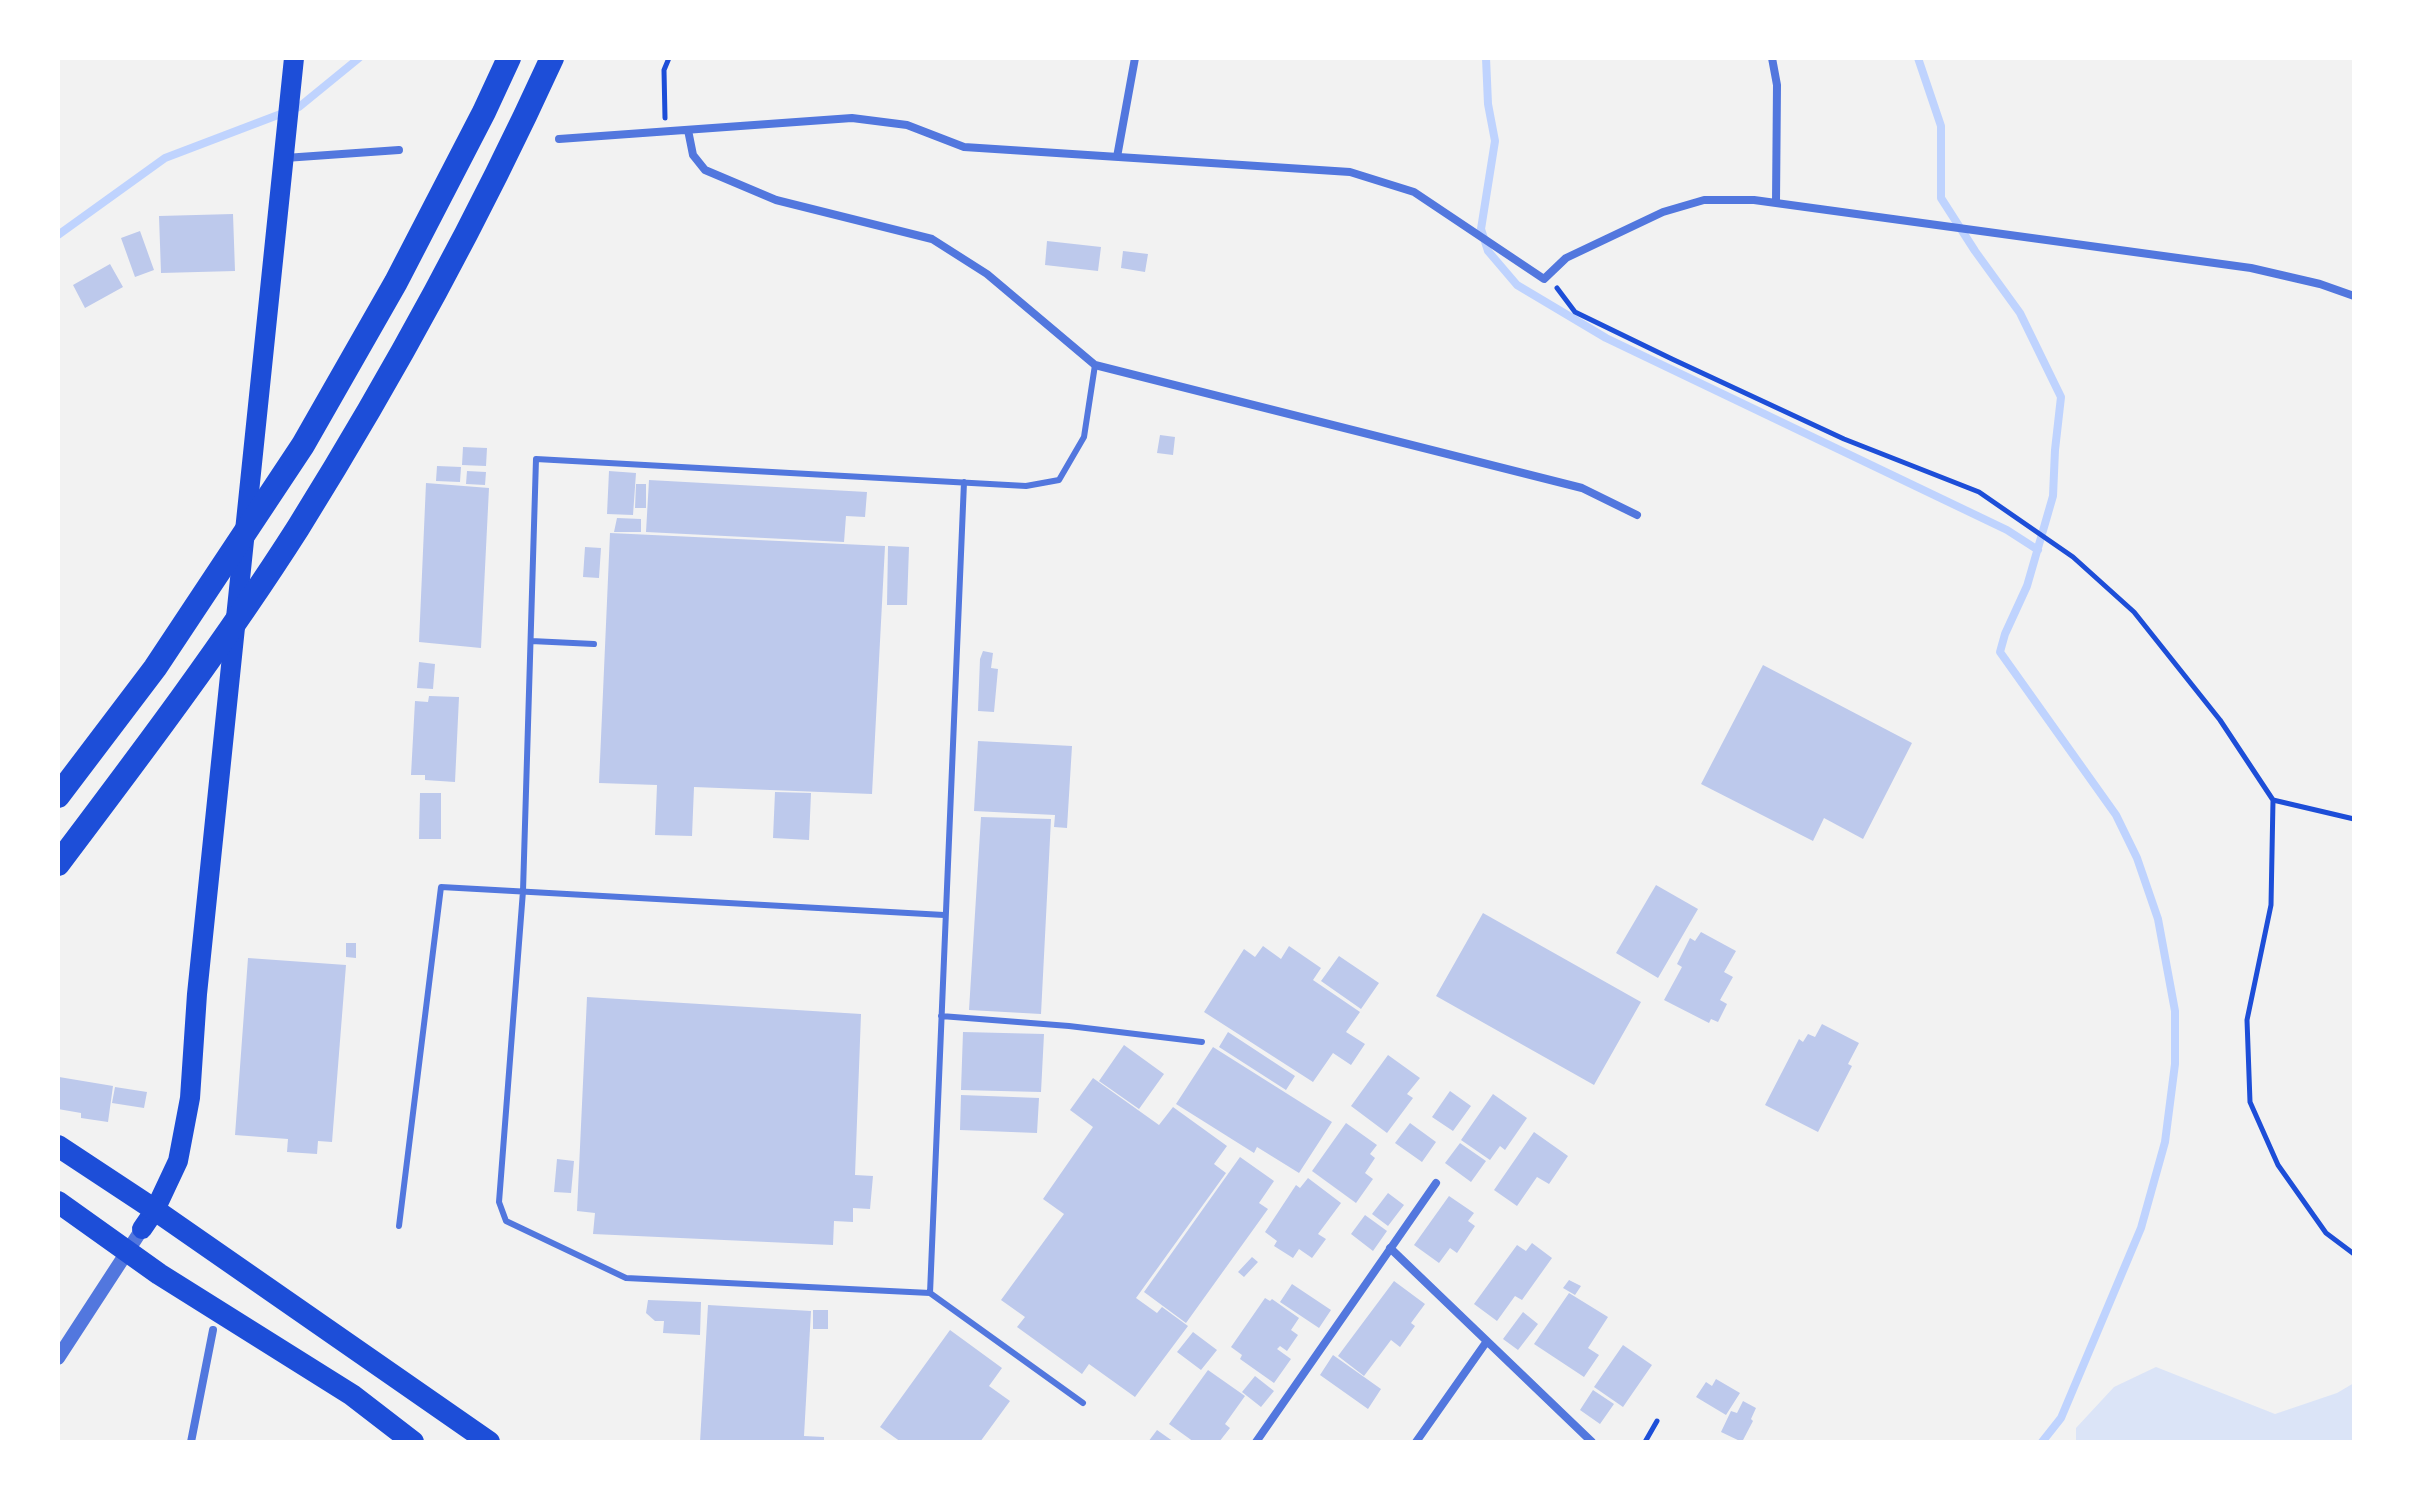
<!DOCTYPE html>
<html>
<head>
<meta charset="utf-8">
<style>
	body { margin:0 }
	#map { position:relative; width:2412px; height:1500px; overflow:hidden; background:#f2f2f2; font-family:"DejaVu Sans",sans-serif }
	canvas { display:block }
	.frame { position:absolute; inset:0; border:60px solid #fff; pointer-events:none }
</style>
</head>
<body>
<div id="map">
<canvas width="2412" height="1500"></canvas>
<div class="frame"></div>
</div>
<script>
const c = document.querySelector('canvas').getContext('2d');
c.lineJoin = 'round';
function fill(path, color) {
  c.fillStyle = color;
  c.fill(path, 'evenodd');
}
function stroke(path, color, width, dash) {
  c.strokeStyle = color;
  c.lineWidth = width;
  c.lineCap = dash ? 'butt' : 'round';
  c.setLineDash(dash || []);
  c.stroke(path);
}
const green = new Path2D(`
	M 2156,1367 L 2275,1414 L 2337,1393 L 2354,1383 L 2354,1442 L 2076,1442 L 2076,1428 L 2114,1387 Z`);
const stream = new Path2D(`
	M 1486,58 L 1488,104 L 1495,141 L 1481,229 L 1488,251 L 1517,285 L 1606,338 L 2007,530 L 2038,550
	M 1918,58 L 1941,126 L 1941,198 L 1975,251 L 2020,313 L 2061,397 L 2055,450 L 2053,496 L 2027,586 L 2005,634 L 2000,652 L 2116,815 L 2137,858 L 2158,919 L 2175,1011 L 2175,1064 L 2165,1142 L 2141,1228 L 2061,1418 L 2042,1442
	M 58,235 L 165,158 L 299,107 L 359,58`);
const building = new Path2D(`
	M 233,214 L 235,271 L 161,273 L 159,216 Z
	M 140,231 L 154,270 L 135,277 L 121,238 Z
	M 1047,241 L 1101,247 L 1098,271 L 1045,265 Z
	M 1123,251 L 1148,254 L 1145,272 L 1121,268 Z
	M 110,264 L 123,287 L 85,308 L 73,285 Z
	M 1160,435 L 1175,437 L 1173,455 L 1157,453 Z
	M 463,447 L 487,448 L 486,466 L 462,465 Z
	M 437,466 L 461,467 L 460,482 L 436,481 Z
	M 467,471 L 486,472 L 485,485 L 466,484 Z
	M 609,471 L 636,473 L 633,515 L 607,514 Z
	M 649,480 L 867,492 L 865,517 L 846,516 L 844,542 L 646,532 Z
	M 426,483 L 489,488 L 481,648 L 419,642 Z
	M 636,484 L 646,484 L 646,508 L 635,508 Z
	M 617,518 L 641,519 L 641,532 L 614,532 Z
	M 610,533 L 885,546 L 872,794 L 694,787 L 692,836 L 655,835 L 657,785 L 599,783 Z
	M 888,546 L 909,547 L 907,605 L 887,605 Z
	M 585,547 L 601,548 L 599,578 L 583,577 Z
	M 983,651 L 993,653 L 991,668 L 998,669 L 994,712 L 978,711 L 980,659 Z
	M 419,662 L 435,664 L 433,689 L 417,688 Z
	M 1763,665 L 1912,743 L 1863,839 L 1824,818 L 1813,841 L 1701,784 Z
	M 429,696 L 459,697 L 455,782 L 425,780 L 425,775 L 411,775 L 415,701 L 428,702 Z
	M 978,741 L 1072,746 L 1067,828 L 1054,827 L 1055,815 L 974,811 Z
	M 775,792 L 811,793 L 809,840 L 773,838 Z
	M 420,793 L 441,793 L 441,839 L 419,839 Z
	M 981,817 L 1051,819 L 1041,1014 L 969,1010 Z
	M 1656,885 L 1698,909 L 1658,978 L 1616,953 Z
	M 1483,913 L 1641,1002 L 1594,1085 L 1436,996 Z
	M 1701,932 L 1736,951 L 1724,972 L 1733,977 L 1720,1000 L 1727,1004 L 1718,1022 L 1711,1019 L 1709,1023 L 1664,1000 L 1682,967 L 1677,964 L 1690,938 L 1695,941 Z
	M 346,943 L 356,943 L 356,958 L 346,957 Z
	M 1263,946 L 1281,959 L 1289,946 L 1321,968 L 1313,980 L 1360,1012 L 1346,1032 L 1365,1044 L 1351,1065 L 1333,1053 L 1313,1082 L 1204,1012 L 1244,949 L 1255,957 Z
	M 1339,956 L 1379,983 L 1361,1009 L 1321,981 Z
	M 248,958 L 346,965 L 332,1142 L 318,1141 L 317,1154 L 287,1152 L 288,1139 L 235,1135 Z
	M 587,997 L 861,1014 L 855,1175 L 873,1176 L 870,1209 L 853,1208 L 853,1222 L 834,1221 L 833,1245 L 593,1234 L 595,1213 L 577,1211 Z
	M 1822,1024 L 1859,1043 L 1848,1064 L 1852,1066 L 1818,1132 L 1765,1105 L 1799,1039 L 1803,1042 L 1808,1034 L 1815,1037 Z
	M 963,1032 L 1044,1034 L 1041,1092 L 961,1090 Z
	M 1228,1032 L 1295,1076 L 1286,1090 L 1219,1047 Z
	M 1124,1045 L 1164,1074 L 1139,1109 L 1099,1081 Z
	M 1213,1047 L 1332,1122 L 1299,1173 L 1257,1147 L 1254,1153 L 1176,1104 Z
	M 1388,1055 L 1420,1078 L 1407,1094 L 1413,1098 L 1387,1133 L 1351,1106 Z
	M 59,1077 L 113,1086 L 108,1122 L 81,1118 L 81,1113 L 58,1109 Z
	M 1093,1078 L 1159,1125 L 1173,1107 L 1227,1146 L 1214,1164 L 1226,1173 L 1136,1298 L 1157,1313 L 1162,1307 L 1188,1326 L 1135,1397 L 1089,1364 L 1082,1374 L 1017,1327 L 1025,1317 L 1001,1300 L 1064,1214 L 1043,1199 L 1093,1127 L 1070,1110 Z
	M 115,1087 L 147,1092 L 144,1108 L 112,1103 Z
	M 1450,1091 L 1471,1106 L 1453,1131 L 1432,1117 Z
	M 1493,1094 L 1527,1118 L 1505,1150 L 1500,1146 L 1490,1160 L 1461,1140 Z
	M 961,1095 L 1039,1098 L 1037,1133 L 960,1130 Z
	M 1346,1123 L 1377,1145 L 1370,1154 L 1375,1158 L 1365,1173 L 1373,1179 L 1356,1203 L 1312,1171 Z
	M 1410,1123 L 1436,1142 L 1422,1162 L 1395,1143 Z
	M 1534,1132 L 1568,1156 L 1549,1184 L 1537,1177 L 1517,1206 L 1494,1190 Z
	M 1460,1143 L 1486,1161 L 1471,1182 L 1445,1163 Z
	M 1240,1157 L 1274,1181 L 1259,1203 L 1268,1209 L 1186,1323 L 1144,1292 Z
	M 557,1159 L 574,1161 L 571,1193 L 554,1192 Z
	M 1308,1178 L 1341,1203 L 1318,1234 L 1326,1239 L 1312,1258 L 1299,1249 L 1293,1258 L 1274,1246 L 1277,1241 L 1265,1232 L 1296,1185 L 1300,1188 Z
	M 1388,1193 L 1404,1205 L 1388,1226 L 1372,1214 Z
	M 1449,1196 L 1474,1213 L 1468,1221 L 1475,1226 L 1457,1253 L 1450,1248 L 1439,1263 L 1414,1245 Z
	M 1365,1215 L 1387,1231 L 1373,1251 L 1351,1234 Z
	M 1532,1243 L 1552,1258 L 1522,1300 L 1515,1296 L 1497,1321 L 1474,1304 L 1517,1245 L 1526,1251 Z
	M 1252,1257 L 1258,1262 L 1244,1277 L 1238,1272 Z
	M 1569,1280 L 1581,1286 L 1575,1295 L 1563,1288 Z
	M 1394,1281 L 1425,1304 L 1411,1323 L 1415,1326 L 1400,1347 L 1391,1340 L 1364,1376 L 1338,1356 Z
	M 1292,1284 L 1331,1310 L 1319,1328 L 1280,1302 Z
	M 1569,1293 L 1608,1317 L 1588,1348 L 1599,1355 L 1584,1377 L 1534,1344 Z
	M 1265,1298 L 1270,1301 L 1272,1299 L 1299,1318 L 1291,1330 L 1298,1335 L 1287,1351 L 1280,1346 L 1277,1349 L 1291,1359 L 1274,1383 L 1240,1359 L 1242,1355 L 1231,1347 Z
	M 648,1300 L 701,1302 L 700,1335 L 663,1333 L 664,1321 L 655,1321 L 646,1313 Z
	M 708,1305 L 811,1311 L 804,1436 L 824,1437 L 824,1442 L 700,1442 Z
	M 813,1310 L 828,1310 L 828,1329 L 813,1329 Z
	M 1523,1312 L 1538,1324 L 1518,1350 L 1503,1339 Z
	M 950,1330 L 1002,1368 L 989,1386 L 1010,1401 L 980,1442 L 901,1442 L 880,1427 Z
	M 1193,1332 L 1217,1350 L 1201,1370 L 1177,1352 Z
	M 1623,1345 L 1652,1365 L 1623,1407 L 1594,1387 Z
	M 1333,1355 L 1381,1389 L 1368,1409 L 1320,1375 Z
	M 1208,1370 L 1245,1396 L 1225,1424 L 1230,1428 L 1219,1442 L 1214,1440 L 1212,1442 L 1194,1442 L 1169,1424 Z
	M 1255,1376 L 1274,1391 L 1261,1407 L 1242,1392 Z
	M 1716,1379 L 1740,1393 L 1726,1415 L 1696,1397 L 1706,1382 L 1712,1386 Z
	M 1593,1390 L 1614,1404 L 1600,1424 L 1580,1410 Z
	M 1743,1401 L 1756,1408 L 1751,1419 L 1753,1421 L 1742,1442 L 1721,1432 L 1731,1411 L 1737,1413 Z
	M 1157,1430 L 1174,1442 L 1148,1442 Z`);
const path = new Path2D(`
	M 665,118 L 664,70 L 669,58
	M 1557,288 L 1575,312 L 1672,359 L 1844,439 L 1979,492 L 2073,557 L 2134,612 L 2220,720 L 2273,800 L 2271,905 L 2247,1020 L 2250,1102 L 2278,1165 L 2326,1233 L 2354,1254
	M 2273,800 L 2354,819
	M 1645,1442 L 1657,1421`);
const service = new Path2D(`
	M 531,641 L 594,644
	M 941,1016 L 1069,1026 L 1202,1042
	M 399,1226 L 441,887 L 944,915
	M 930,1293 L 964,482
	M 1083,1403 L 930,1293 L 626,1278 L 506,1221 L 499,1202 L 523,891 L 536,459 L 1026,486 L 1059,480 L 1084,437 L 1095,365`);
const minor = new Path2D(`
	M 1772,58 L 1777,85 L 1776,202
	M 688,130 L 693,155 L 705,170 L 776,200 L 932,239 L 987,274 L 1095,365 L 1582,488 L 1637,515
	M 559,139 L 852,118 L 907,125 L 964,147 L 1350,172 L 1414,192 L 1544,279 L 1566,258 L 1663,212 L 1704,200 L 1754,200 L 2251,268 L 2320,284 L 2354,296
	M 1117,157 L 1135,58
	M 285,158 L 399,150
	M 1390,1248 L 1592,1442
	M 191,1442 L 213,1330
	M 1256,1442 L 1436,1183
	M 1416,1442 L 1487,1341`);
const tertiary = new Path2D(`
	M 58,1358 L 142,1229`);
const primary = new Path2D(`
	M 142,1229 L 155,1210 L 178,1161 L 190,1098 L 197,994 L 294,58`);
const trunk = new Path2D(`
	M 58,1146 L 155,1210 L 489,1442
	M 58,1202 L 159,1274 L 352,1395 L 413,1442`);
const motorway = new Path2D(`
	M 58,796 L 155,668 L 303,445 L 396,282 L 484,112 L 509,58
	M 58,864 C 141,754 224,644 298,528 C 392,377 478,220 552,58`);
fill(green, '#dbe4f7');
stroke(stream, '#bfd3fe', 8);
fill(building, '#bdc9ec');
stroke(path, '#1d4ed8', 5);
stroke(service, '#5277de', 6);
stroke(minor, '#5277de', 8);
stroke(tertiary, '#5277de', 14);
stroke(primary, '#1d4ed8', 20);
stroke(trunk, '#1d4ed8', 22);
stroke(motorway, '#1d4ed8', 24);
</script>
</body>
</html>
